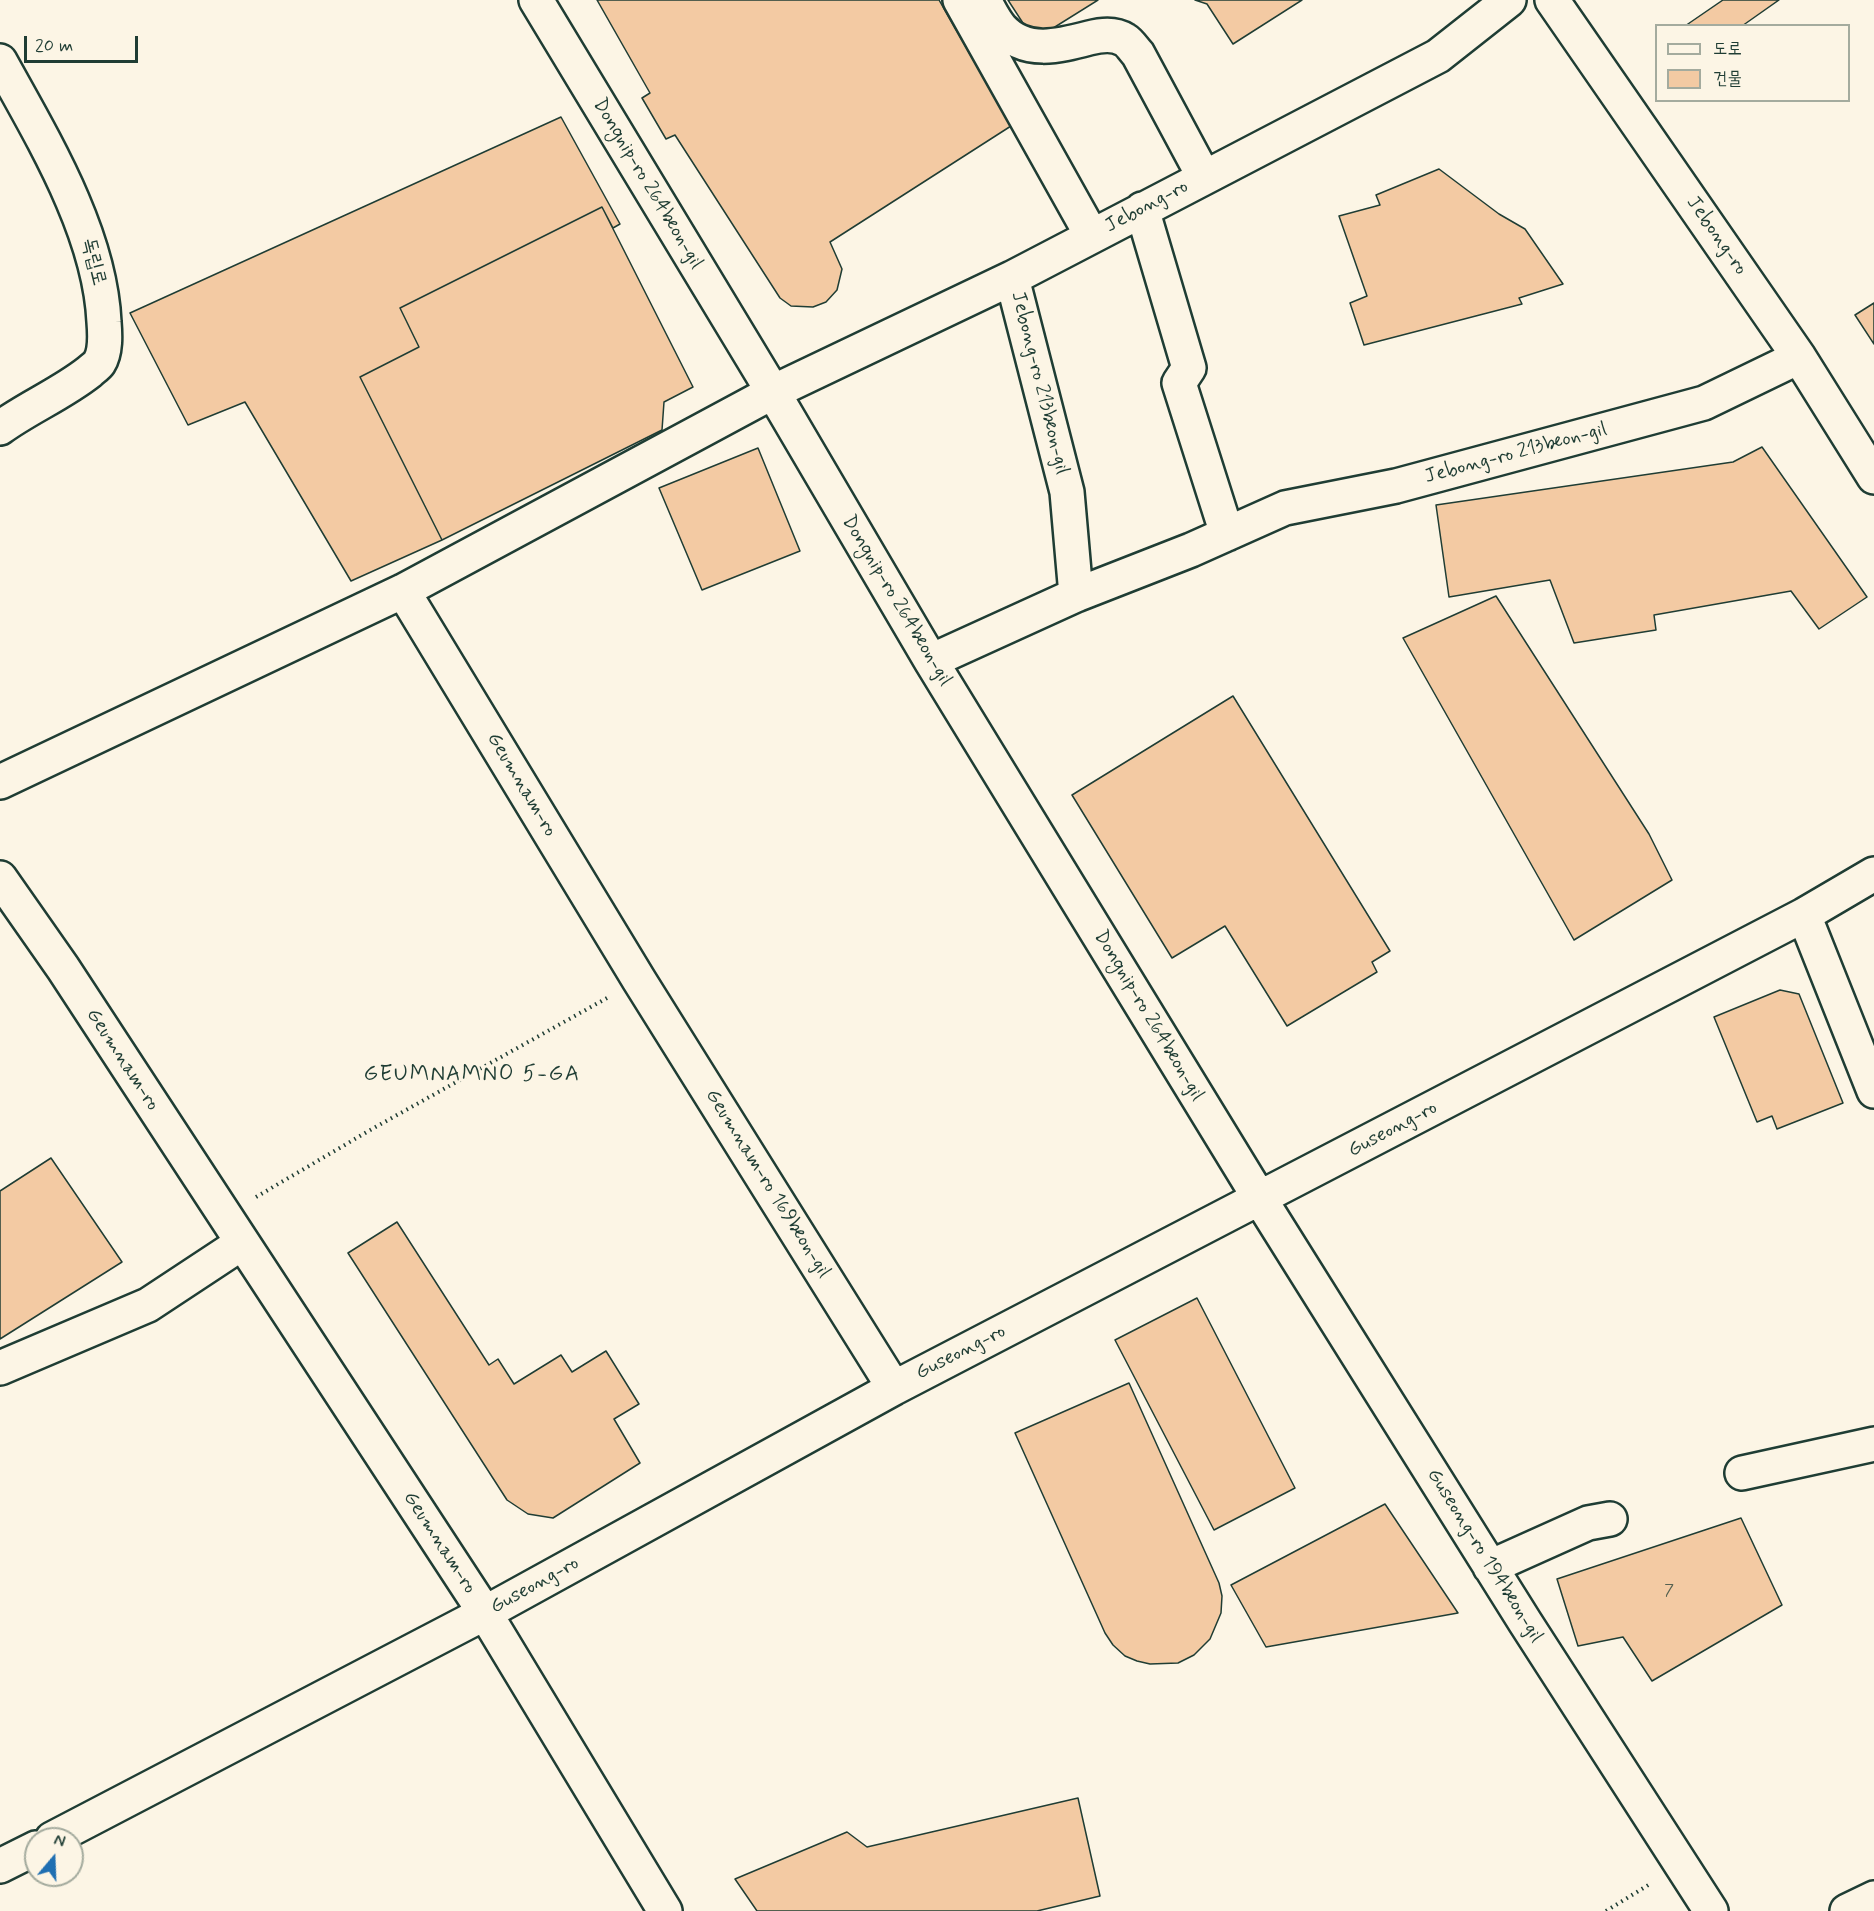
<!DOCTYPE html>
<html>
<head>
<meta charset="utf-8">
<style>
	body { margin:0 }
	#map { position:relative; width:1874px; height:1911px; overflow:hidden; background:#fcf5e5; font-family:Mynerve,"Poor Story",sans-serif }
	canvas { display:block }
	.legend { position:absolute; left:1655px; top:24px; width:195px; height:78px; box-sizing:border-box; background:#fcf5e5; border:2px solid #a4ab9e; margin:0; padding:8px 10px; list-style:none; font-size:18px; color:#1f3d34 }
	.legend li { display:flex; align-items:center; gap:12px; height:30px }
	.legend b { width:30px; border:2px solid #a4ab9e }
	.north { position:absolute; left:24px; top:1827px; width:60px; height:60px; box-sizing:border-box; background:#fcf5e5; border:2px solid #a4ab9e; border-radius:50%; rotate:19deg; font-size:16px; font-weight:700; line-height:24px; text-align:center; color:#1f3d34 }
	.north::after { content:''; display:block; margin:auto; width:21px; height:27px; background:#1f6fb2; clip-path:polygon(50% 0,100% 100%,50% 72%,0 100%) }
	.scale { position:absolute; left:24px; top:36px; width:114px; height:27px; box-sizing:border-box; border:3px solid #1f3d34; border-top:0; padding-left:8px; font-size:18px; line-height:21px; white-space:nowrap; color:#1f3d34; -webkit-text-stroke:4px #fcf5e5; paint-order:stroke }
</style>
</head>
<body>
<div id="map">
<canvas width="1874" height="1911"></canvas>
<ul class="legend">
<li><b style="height:8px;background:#fcf5e5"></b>도로</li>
<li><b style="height:16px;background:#f3caa3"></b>건물</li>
</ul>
<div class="north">N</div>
<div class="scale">20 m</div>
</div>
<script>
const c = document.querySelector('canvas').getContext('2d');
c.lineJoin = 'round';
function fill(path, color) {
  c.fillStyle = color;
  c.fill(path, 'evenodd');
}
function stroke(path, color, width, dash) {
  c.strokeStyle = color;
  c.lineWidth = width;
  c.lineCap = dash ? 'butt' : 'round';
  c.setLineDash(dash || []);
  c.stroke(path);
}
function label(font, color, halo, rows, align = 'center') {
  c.font = font + ' Mynerve,"Poor Story",sans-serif';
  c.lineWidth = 5;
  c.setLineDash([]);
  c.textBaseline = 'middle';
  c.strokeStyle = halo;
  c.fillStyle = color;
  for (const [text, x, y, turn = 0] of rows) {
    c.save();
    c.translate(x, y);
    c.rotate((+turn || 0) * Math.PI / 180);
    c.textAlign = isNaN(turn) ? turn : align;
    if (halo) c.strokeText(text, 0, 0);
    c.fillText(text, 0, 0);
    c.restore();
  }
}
const building = new Path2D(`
	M 597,0 L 939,0 L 1011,126 L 830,242 L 842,269 L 837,290 L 826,302 L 813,307 L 791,306 L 780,298 L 675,135 L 666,139 L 642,98 L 650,93 Z
	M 1008,0 L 1098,0 L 1034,40 Z
	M 1195,0 L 1302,0 L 1233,44 L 1207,4 Z
	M 1723,0 L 1779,0 L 1742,26 L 1685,26 Z
	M 561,117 L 620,224 L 613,228 L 602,207 L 400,308 L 419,347 L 360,377 L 442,540 L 351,581 L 245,402 L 188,425 L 130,313 Z
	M 1439,169 L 1499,214 L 1525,229 L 1563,284 L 1519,298 L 1522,304 L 1364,345 L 1350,303 L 1367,296 L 1339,216 L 1380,205 L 1376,195 Z
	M 602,207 L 693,387 L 664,402 L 662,430 L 442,540 L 360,377 L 419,347 L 400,308 Z
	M 1874,303 L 1874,344 L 1855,315 Z
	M 1762,447 L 1867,597 L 1819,629 L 1791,591 L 1654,615 L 1656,630 L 1574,643 L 1550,580 L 1449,597 L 1436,505 L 1733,462 Z
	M 758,448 L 800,551 L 702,590 L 659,488 Z
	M 1496,596 L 1649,834 L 1672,880 L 1574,940 L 1403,638 Z
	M 1233,696 L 1390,951 L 1372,962 L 1377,972 L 1287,1026 L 1225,926 L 1172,958 L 1072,795 Z
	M 1780,990 L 1799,994 L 1843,1103 L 1777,1129 L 1772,1116 L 1757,1122 L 1714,1017 Z
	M 51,1158 L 122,1262 L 0,1339 L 0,1191 Z
	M 397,1222 L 489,1365 L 498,1359 L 514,1384 L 561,1355 L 572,1372 L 606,1351 L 639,1404 L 614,1419 L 640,1463 L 553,1518 L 528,1514 L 507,1500 L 348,1253 Z
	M 1197,1298 L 1295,1488 L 1214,1530 L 1115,1340 Z
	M 1129,1383 L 1219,1583 L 1222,1596 L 1221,1613 L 1210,1639 L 1194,1655 L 1178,1663 L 1150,1664 L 1137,1661 L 1125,1656 L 1113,1645 L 1105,1633 L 1015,1433 Z
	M 1385,1504 L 1458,1613 L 1266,1647 L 1231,1585 Z
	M 1741,1518 L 1782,1605 L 1652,1681 L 1623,1637 L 1578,1646 L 1557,1579 Z
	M 1078,1798 L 1100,1896 L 1037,1911 L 757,1911 L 735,1879 L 847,1832 L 867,1847 Z`);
const path = new Path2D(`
	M 256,1197 L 372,1129 L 607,998
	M 1606,1911 L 1650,1884`);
const minor = new Path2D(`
	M 536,0 L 773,392 L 931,661 L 1260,1199 L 1525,1622 L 1711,1911
	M 960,0 L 1092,236
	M 984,0 C 989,9 994,20 1001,28 C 1025,55 1059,46 1089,38 C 1101,35 1114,33 1125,40 C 1130,43 1134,50 1138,54 L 1204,177
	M 1552,0 L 1799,357 L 1874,477
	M 0,61 C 43,139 100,232 104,322 C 105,334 106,352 99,363 C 97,366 92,369 89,372 C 61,394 29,407 0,428
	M 1142,209 L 1189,368 L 1179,383 L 1227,534
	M 1012,278 L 1067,492 L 1076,595
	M 403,591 L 639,980 L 894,1388
	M 931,661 L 1076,595 L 1191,550 L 1285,508 L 1396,486 L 1704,403 L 1799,357
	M 0,782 L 403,591 L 773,392 L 1012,278 L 1438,56 L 1509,0
	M 0,878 L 63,968 L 485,1613 L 665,1911
	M 1804,915 L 1874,1091
	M 0,1368 L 148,1305 L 242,1243
	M 1742,1473 L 1874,1444
	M 1490,1567 L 1588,1523 L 1610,1519
	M 52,1839 L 485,1613 L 894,1388 L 1804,915 L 1874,874
	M 0,1866 L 36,1848
	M 1847,1911 L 1874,1898`);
const numberNames = [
	["7",1669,1592]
];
const streetNames = [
	["Dongnip-ro 264beon-gil",647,184,59],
	["Jebong-ro",1147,207,-28],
	["Jebong-ro",1716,236,55],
	["독립로",93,262,76],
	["Jebong-ro 213beon-gil",1039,383,76],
	["Jebong-ro 213beon-gil",1516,454,-15],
	["Dongnip-ro 264beon-gil",896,601,59],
	["Geumnam-ro",521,785,59],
	["Dongnip-ro 264beon-gil",1148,1016,59],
	["Geumnam-ro",122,1060,57],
	["Guseong-ro",1393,1130,-28],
	["Geumnam-ro 169beon-gil",767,1184,58],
	["Guseong-ro",961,1353,-27],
	["Geumnam-ro",439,1543,57],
	["Guseong-ro 194beon-gil",1484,1556,58],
	["Guseong-ro",535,1586,-29]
];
const quarterNames = [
	["GEUMNAMNO 5-GA",472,1075]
];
fill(building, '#f3caa3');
stroke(building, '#1f3d34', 1.5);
stroke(minor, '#1f3d34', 38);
stroke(path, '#1f3d34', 4, [1.5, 4.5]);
stroke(minor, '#fcf5e5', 33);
label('16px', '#546050', null, numberNames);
label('20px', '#1f3d34', '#fcf5e5', streetNames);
c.letterSpacing = '1.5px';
label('22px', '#1f3d34', '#fcf5e5', quarterNames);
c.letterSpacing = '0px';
</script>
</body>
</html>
